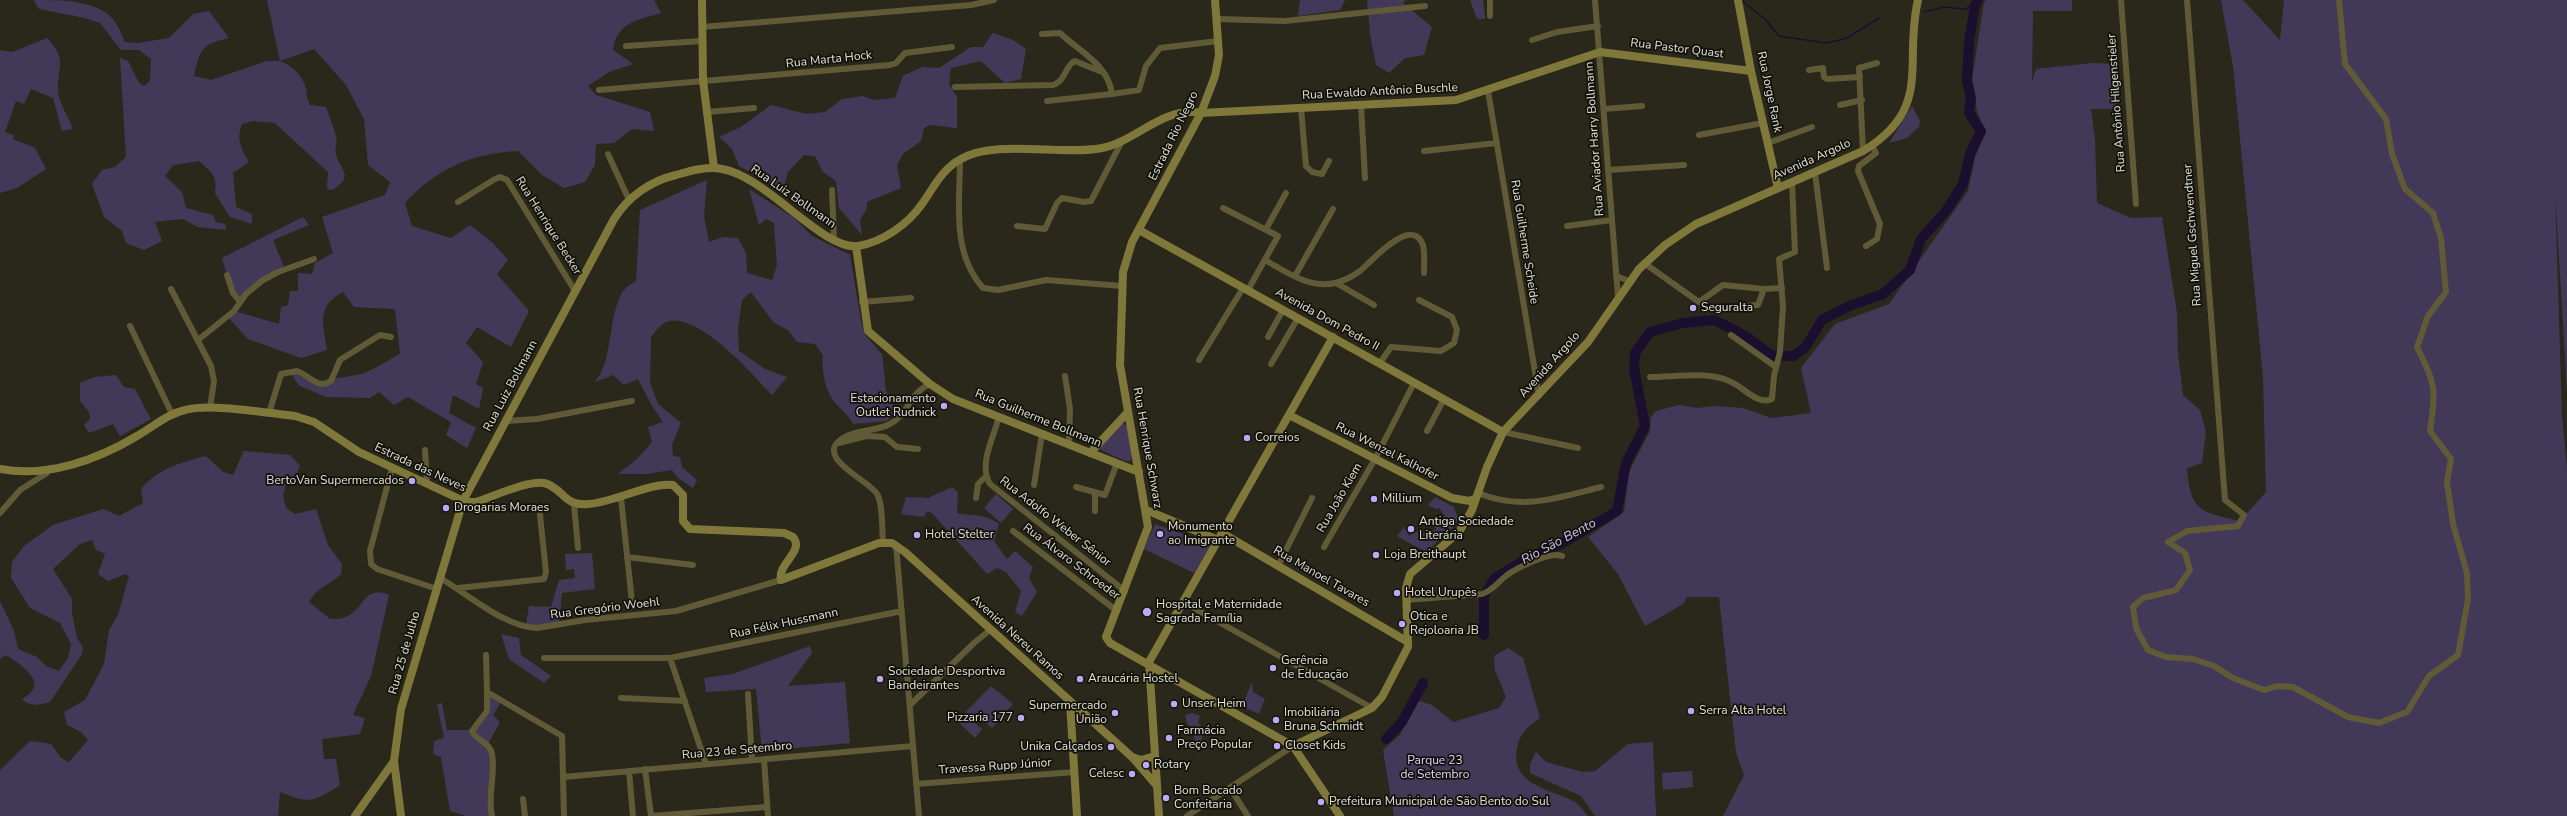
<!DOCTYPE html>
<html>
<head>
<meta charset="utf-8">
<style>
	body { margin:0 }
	canvas { display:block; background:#2a281a }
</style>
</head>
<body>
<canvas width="2567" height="816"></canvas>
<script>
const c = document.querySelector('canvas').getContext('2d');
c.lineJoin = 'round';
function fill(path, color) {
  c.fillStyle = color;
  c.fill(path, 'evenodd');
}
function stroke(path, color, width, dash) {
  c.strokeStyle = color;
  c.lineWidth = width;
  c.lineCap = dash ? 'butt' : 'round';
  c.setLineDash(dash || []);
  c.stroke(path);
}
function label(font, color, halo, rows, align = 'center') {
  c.font = font + ' "Nunito Sans",sans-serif';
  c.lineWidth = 3.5;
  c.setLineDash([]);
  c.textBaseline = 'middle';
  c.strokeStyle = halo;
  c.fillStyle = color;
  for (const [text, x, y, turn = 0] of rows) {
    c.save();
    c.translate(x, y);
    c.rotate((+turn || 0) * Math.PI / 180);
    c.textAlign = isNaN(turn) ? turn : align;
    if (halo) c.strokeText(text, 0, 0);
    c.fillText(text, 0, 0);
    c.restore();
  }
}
const green = new Path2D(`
	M 36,0 C 60,0 96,0 113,19 C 118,26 122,35 125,42 L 138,43 L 169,38 L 193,14 L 209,11 L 229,38 C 201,44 200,50 194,76 L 211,80 L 267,61 L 280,61 L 267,0 L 654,0 L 661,13 C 637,20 617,22 613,50 L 633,64 L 609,72 L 588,86 L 596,95 L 650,112 L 654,131 L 632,129 L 614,143 L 596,144 L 595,165 L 585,182 L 564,188 L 542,175 L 518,151 C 472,153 436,169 405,203 L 412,226 L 451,238 L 470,225 L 493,243 L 508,260 L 497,274 L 529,311 L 511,347 L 477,327 L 466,343 L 483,362 L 476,384 L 483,388 L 479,409 L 453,395 L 449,413 L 476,428 L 467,448 L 446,435 L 451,422 L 408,397 L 394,405 L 379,392 L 370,398 L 326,397 L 298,385 L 290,371 L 297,371 L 319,383 C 333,377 346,378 361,374 C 374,370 388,360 400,354 L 395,309 L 354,307 L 343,292 C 316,306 323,324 327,350 L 301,358 L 248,339 L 228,317 L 234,311 L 279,324 L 281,307 L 288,305 L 290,291 L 298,291 L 298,273 L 312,274 L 315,263 L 333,253 L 322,217 L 385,195 L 390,182 L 368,165 L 364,119 L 346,85 L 314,49 L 280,61 C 291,65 302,75 305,86 C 308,93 305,96 310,105 L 326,107 C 329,117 334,127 336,137 C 338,142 334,150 336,155 C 341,172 355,176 332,190 L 327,189 L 328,172 L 275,123 L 253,121 L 242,124 C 236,139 241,149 249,162 L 233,173 L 236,207 L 252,214 L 252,224 L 230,217 L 215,193 C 218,176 211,172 199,161 L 173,165 L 165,176 L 182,192 L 186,208 L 213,215 L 216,222 L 225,224 L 226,230 L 198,227 L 183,219 L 155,222 L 162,241 L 144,250 L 126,243 L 122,231 L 104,217 L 92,184 L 102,170 L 115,167 L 126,157 L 120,58 L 128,61 L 139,83 L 144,86 L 150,81 L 151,59 L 139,50 L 121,50 L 100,23 L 85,18 L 39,9 L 34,1 Z
	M 1300,0 L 1345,0 L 1340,10 L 1298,16 Z
	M 1367,0 L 1406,0 L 1403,3 L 1432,27 L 1424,55 L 1405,58 L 1389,73 L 1376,65 L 1370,34 Z
	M 1470,0 L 1483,0 L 1485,19 L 1477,19 Z
	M 1986,0 L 2072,0 L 2072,11 L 2033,11 L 2032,82 L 2036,69 L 2092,63 L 2114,64 L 2116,109 L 2091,109 L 2095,139 L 2097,203 L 2131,218 L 2162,217 L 2177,313 L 2178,354 L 2183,395 L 2200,410 L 2206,432 L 2202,463 L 2187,468 C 2190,512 2201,512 2240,521 L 2266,492 L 2263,377 L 2233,66 L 2221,0 L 2243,0 L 2280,40 L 2284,0 L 2567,0 L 2567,391 L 2555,192 L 2562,416 L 2567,468 L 2567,816 L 1723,816 L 1744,775 L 1736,752 L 1719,597 L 1687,597 L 1683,604 L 1645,626 L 1618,574 L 1588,537 L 1624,512 L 1629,472 L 1650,431 L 1651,417 L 1656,411 L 1679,405 L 1697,408 L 1716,406 L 1743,408 L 1771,418 L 1811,413 L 1801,368 L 1835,324 L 1889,304 L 1968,191 L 1975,158 L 1985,131 L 1977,111 L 1972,80 L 1984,2 Z
	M 993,33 L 1013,40 L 1026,49 L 1021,79 L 1005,83 L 981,61 L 951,68 L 949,84 L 957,97 L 957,128 L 930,125 L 924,128 L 921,141 L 903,154 L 897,165 L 901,188 L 867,202 L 867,208 L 860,220 L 862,235 L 839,208 L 836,181 L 823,172 L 815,156 L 804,155 L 788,172 L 783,190 L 739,166 L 732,149 L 719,137 L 741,127 L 771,105 L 806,114 L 825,112 L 842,99 L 863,96 L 873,100 L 895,98 L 903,76 L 922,67 L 939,68 L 971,47 L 983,47 Z
	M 47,38 C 68,61 57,65 58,91 C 59,103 69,118 73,129 L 62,131 L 53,98 L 31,89 L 24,104 L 16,101 L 5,132 L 14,135 L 13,139 L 35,148 L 46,169 L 17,188 L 0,193 L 0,50 L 12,52 Z
	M 1912,106 L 1920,121 L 1919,127 L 1907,138 L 1889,143 Z
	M 707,180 L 704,216 L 709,242 L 723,237 L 738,238 L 746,253 L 747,273 L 772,280 L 777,265 L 774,223 L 766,219 L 759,225 L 749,189 L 794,218 L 812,236 L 850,255 L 861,321 L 865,335 L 882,354 L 886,391 L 897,413 L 887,421 L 853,424 C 848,414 840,409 833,400 C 825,388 821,369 823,355 L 815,344 L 797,342 L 788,330 L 774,323 L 751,292 L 742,300 L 738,328 L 739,351 L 765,369 L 787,377 L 772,395 C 752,374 697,310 666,322 C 661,324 655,332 651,337 L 650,383 L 658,404 L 681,423 L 672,444 L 673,456 L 680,457 L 682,467 L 697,480 L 693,488 L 678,478 L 672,470 L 646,474 L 618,474 L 637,459 L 652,442 L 648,427 L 663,422 L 652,406 L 638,379 L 624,385 L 613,375 L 595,382 C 614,358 607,320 622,293 C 624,288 632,284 636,281 L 640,210 Z
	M 303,217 L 309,225 L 273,240 L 285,269 L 278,272 L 240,302 L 231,289 L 222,258 Z
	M 116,375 L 124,387 L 135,389 L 151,419 L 120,436 L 113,424 L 89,433 L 84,425 L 90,419 L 89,412 L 80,401 L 80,383 L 95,377 Z
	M 1122,423 L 1127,426 L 1132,457 L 1130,461 L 1125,461 L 1099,449 Z
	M 244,451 L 290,455 L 300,466 L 294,479 L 286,484 L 283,495 L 286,508 L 295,514 L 316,509 L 328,545 L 342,564 L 341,574 C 328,587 319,585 309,602 L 330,619 C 334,619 341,619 346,617 C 364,610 364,584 389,595 L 371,676 L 353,715 L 365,718 L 360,734 L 322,739 L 324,759 L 336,759 L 340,785 C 314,802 309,804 280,792 L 278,816 L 0,816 L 0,770 L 30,741 L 51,744 L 61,758 L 69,762 L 88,740 L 81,732 L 67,725 L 64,712 L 85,700 L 104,664 L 109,630 L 118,615 L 129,576 L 125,574 L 108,581 L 98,574 L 105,554 L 96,550 L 92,540 L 80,544 L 53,569 L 72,599 L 72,613 L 77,638 L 83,648 L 82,654 L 50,702 C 40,705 30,707 22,699 C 51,684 22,665 6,655 L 0,659 L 0,601 L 14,631 L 18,649 L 37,657 L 46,666 L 59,671 L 68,658 L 71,644 L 60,623 L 30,608 L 11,578 L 12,562 L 24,546 L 53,525 L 103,509 L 119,516 L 143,503 L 141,489 C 159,468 180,463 206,456 L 223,472 L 233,475 Z
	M 952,487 L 958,492 L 957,513 C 974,517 984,513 999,524 L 994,541 L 1007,559 L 1015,551 L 1033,567 L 1029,578 L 1037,592 L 1022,616 L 1015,612 L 1021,591 L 1006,572 L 997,568 L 987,574 L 932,513 L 927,511 L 924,517 L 901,514 L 906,497 L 928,498 Z
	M 996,494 L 1013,509 L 1001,523 L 984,508 Z
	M 1435,497 L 1454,507 L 1458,518 L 1456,525 L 1426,552 L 1397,536 L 1404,527 L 1409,536 L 1418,531 L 1420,535 L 1437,529 L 1434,526 L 1445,516 L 1439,508 L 1436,509 L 1428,505 Z
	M 1155,524 L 1208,543 L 1209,548 L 1194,573 L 1144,549 Z
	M 592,553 L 595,589 L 562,593 L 559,623 L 542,626 L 526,625 L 529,606 L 551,607 L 559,580 L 575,578 L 574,569 L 566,570 L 565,554 Z
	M 501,634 L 519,638 L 521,655 L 551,676 L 544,683 L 509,659 Z
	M 810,646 L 812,653 L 788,686 L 845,682 L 850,743 L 762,751 L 756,689 L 706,692 L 704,678 L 733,674 Z
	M 1508,648 L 1523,658 L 1540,718 C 1529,725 1519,734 1517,748 C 1510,786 1550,788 1575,802 C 1580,805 1584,812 1588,816 L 1394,816 L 1383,750 L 1400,735 L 1417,700 L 1432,705 L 1453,722 L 1499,708 L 1506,697 L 1495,670 L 1494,656 Z
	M 1252,682 L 1253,692 L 1265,699 L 1259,714 L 1242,706 Z
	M 991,686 L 1013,704 L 992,728 L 977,716 L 973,721 L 982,729 L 975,738 L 957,721 Z
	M 488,694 L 501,702 L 493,715 L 500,722 L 487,746 L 491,753 L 491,816 L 467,816 L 450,811 L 441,757 L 433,754 L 434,741 L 444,738 L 437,704 L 442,703 L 447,730 L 473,730 L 481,723 Z
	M 1193,713 L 1200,716 L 1198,723 L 1209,732 L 1202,737 L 1200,745 L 1198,746 L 1199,758 L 1192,727 L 1188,725 L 1185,715 Z
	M 1653,742 L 1656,816 L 1595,816 L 1581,796 L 1530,773 L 1530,764 L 1536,752 L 1546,762 L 1583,772 L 1595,771 L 1628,744 Z
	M 1692,771 L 1693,787 L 1663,790 L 1662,773 Z`);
const stream = new Path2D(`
	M 1742,1 L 1765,19 L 1779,36 L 1827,43 L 1847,38 L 1879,18
	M 1924,12 L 1944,7 L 1964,9 L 1975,5`);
const river = new Path2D(`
	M 1484,635 L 1484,596 L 1495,578 L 1528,558 L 1563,543 L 1617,511 L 1626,463 L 1645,426 L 1634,368 L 1635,353 L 1650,332 L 1683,323 L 1714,320 L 1746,336 L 1768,353 L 1774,356 L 1793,356 L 1805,348 L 1822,320 L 1849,306 L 1883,294 L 1910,270 L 1921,239 L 1946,211 L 1963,184 L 1970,154 L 1981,131 L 1969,113 L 1971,98 L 1967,80 L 1969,41 L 1975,5 L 1978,0
	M 1386,739 L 1402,722 L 1423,683`);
const street = new Path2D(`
	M 1490,0 L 1490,16
	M 1595,0 L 1618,297
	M 2121,0 L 2136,204
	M 2187,0 L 2225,500 L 2244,515 L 2238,526 L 2187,531 L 2168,542 L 2185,553 L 2190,570 L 2176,590 L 2143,598 L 2133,607 L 2136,628 L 2148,650 L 2166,657 L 2193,659 L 2214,666 L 2233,678 L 2264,690 L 2277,686 L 2293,687 L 2348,717 L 2379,723 L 2407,712 L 2429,676 L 2458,655 L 2468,599 L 2467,573 L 2453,524 L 2447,482 L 2451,459 L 2430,431 C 2436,388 2436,385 2417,347 L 2428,316 L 2446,292 L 2441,238 L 2433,213 L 2405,189 L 2392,154 L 2386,119 L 2345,64 L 2339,0
	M 1217,19 L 1285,21 L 1425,6
	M 702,27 L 971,5 L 994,0
	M 1042,34 L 1060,33 C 1080,52 1108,64 1112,94 L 1139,90 L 1146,66 L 1160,48 L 1218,41
	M 1532,40 L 1557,32 L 1598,26
	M 626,46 L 702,41
	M 1809,70 L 1823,68 L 1824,77 L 1827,79 L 1860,77
	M 955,87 L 1053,85 C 1066,81 1065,65 1075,61 L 1102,72
	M 599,90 L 890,65 L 896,63 L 905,53 L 952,47
	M 1488,91 L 1539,396
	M 1047,101 L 1112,94
	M 1840,105 L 1862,100
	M 1361,106 L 1365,178
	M 1301,108 L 1306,166 L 1312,172 L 1322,174 L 1329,161
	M 1604,109 L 1642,106
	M 707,112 L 754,108
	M 1699,135 L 1763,123
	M 1768,143 L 1812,127
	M 1424,151 L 1497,143
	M 1863,151 L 1859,68 L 1877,63
	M 608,154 L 629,200
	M 960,159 C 960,203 951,252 983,288 L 998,290 L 1046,280 L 1122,286
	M 1608,170 L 1684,165
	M 1815,173 L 1827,268
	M 832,190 L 834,240
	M 458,202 L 495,179 L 500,177 L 507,180 L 575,291
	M 1223,208 L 1278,236 L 1248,290
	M 1017,226 L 1045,229 L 1057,203 L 1062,198 L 1084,202 L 1091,201 L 1122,141
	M 1567,226 L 1612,220
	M 1266,229 L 1286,193
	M 1866,246 L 1877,239 L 1880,224 L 1858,171 L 1859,166 L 1876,153 L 1872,145
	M 1265,260 C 1286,272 1310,289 1335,283 C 1344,281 1353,276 1360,271 C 1370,263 1412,214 1423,245 C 1425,253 1424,264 1424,273
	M 1644,263 L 1699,302 L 1723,285 L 1764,289 L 1782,288
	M 227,275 L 233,293 L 240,302
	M 1295,276 L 1333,209
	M 1616,276 L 1629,281
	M 1336,283 L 1374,305
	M 171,289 L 211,366 L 214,381 L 210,408
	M 862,302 L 911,298
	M 1746,306 L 1758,305 L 1764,289
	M 130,326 L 172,414
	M 1731,335 L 1776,367
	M 1268,337 L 1283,310
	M 198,340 L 234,311 L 246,294 L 263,280 L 278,272 L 314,259
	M 1199,360 L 1243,288
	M 1380,363 L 1391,347 L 1441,351 L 1454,343 L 1457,330 L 1452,317 L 1419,300
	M 1271,364 L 1298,318
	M 1065,376 L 1070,409 L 1069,444
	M 1650,377 C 1674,377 1706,371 1729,381 C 1743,386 1757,406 1772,399 L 1774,376 L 1780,352 L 1783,306 L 1779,259 L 1795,252 L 1792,183
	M 269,413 L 281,374 L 297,371 C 309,375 318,390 331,381 L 340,360 L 380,335 L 391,337
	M 999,417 C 994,436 978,465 990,484 L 1125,591
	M 506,421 L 537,419 L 632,401
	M 1427,431 L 1444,399
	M 1503,432 L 1578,448
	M 839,443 L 866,436 L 885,437 L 897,447 L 918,449
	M 425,450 L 427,484
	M 392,468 L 370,551 L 371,564 L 377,569 L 437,589
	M 1034,485 L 1042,434
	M 1076,487 L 1105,495 L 1117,463
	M 1095,493 L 1095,511
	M 1478,493 C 1522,511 1557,498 1601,487
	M 621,498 L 632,602
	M 976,498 L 978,484 L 986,476
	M 574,504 L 578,548
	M 0,513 L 20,490 L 47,473 L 50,468
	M 1013,531 L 1117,611
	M 883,543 C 882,531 883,503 877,494 C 869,480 812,457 843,438 C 857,429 875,432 890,424 C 908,415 910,392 930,384
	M 896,545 L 919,816
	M 1324,547 L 1375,459 L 1414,383
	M 627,557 L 693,565
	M 1278,566 L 1312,498
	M 440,578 C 468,594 504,627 537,628 L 585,620 L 676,611 L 781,580
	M 458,588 L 544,579 L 546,572 L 540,515
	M 1406,600 L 1482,594 C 1492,591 1498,582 1507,575 C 1517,568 1550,551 1562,556
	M 1183,602 L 1372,708
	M 486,655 L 487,692 L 562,736 L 564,816
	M 544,658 L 670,658 L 706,764
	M 670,658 L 902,611
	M 487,692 L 487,711 L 472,731 C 476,741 490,742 492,754 C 496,774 487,796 492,816
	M 748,694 L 752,760
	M 621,698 L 685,701
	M 910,705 L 974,643 L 990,630
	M 764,759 L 768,816
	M 645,769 L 651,816 L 767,807
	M 629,771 L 633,816
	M 563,777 L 913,746
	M 916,784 L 1075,772
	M 1230,788 L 1248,816
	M 523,799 L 525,816
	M 1187,816 L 1293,746`);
const secondary = new Path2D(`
	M 702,0 L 703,80 L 714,168
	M 1215,0 L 1219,55 L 1215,76 L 1201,113 L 1132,242 L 1123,272 L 1120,365 L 1148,527 L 1106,637 L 1110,643 L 1293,746 L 1340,816
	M 1738,0 L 1751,71 L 1778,188
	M 1139,230 L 1503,432
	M 856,246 L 868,331 L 930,384 L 953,399 L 1139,472
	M 1289,415 L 1452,498 L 1470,501 L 1476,498
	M 1090,453 L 1128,412
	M 0,469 C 47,478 97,460 137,436 C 153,427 167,414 185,410 C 211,403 266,413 295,416 L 314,422 L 359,452 L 466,502 L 476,502 C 492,497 528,480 544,483 C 564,488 563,507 589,504 C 615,502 651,482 673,485 L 683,495 L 683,521 L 690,529 L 784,533 L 793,537 C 805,551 777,564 781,580 L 879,543 L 892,543 L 905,552 L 1132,757 L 1157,786
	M 1146,510 L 1218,540
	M 1222,533 L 1408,642
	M 1070,702 L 1077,816
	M 1293,746 L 1372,708 L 1382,697 L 1408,647 L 1406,588 L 1410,574 L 1459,532 L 1472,510 L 1487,467 L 1503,432 L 1588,342 L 1639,269 L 1665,245 L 1696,224 L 1863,151 C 1934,108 1903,63 1918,0
	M 1132,757 L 1141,760 L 1155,756
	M 355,816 L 394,761
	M 401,816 L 394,761 L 401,709 L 463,501 L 614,219 C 628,197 650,181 676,175 C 690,171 707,166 722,169 C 766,176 823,251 858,246 C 883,242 908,224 922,204 C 934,187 942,169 961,159 C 996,139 1061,156 1102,148 C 1137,141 1163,106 1201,113 L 1456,100 L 1600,52 L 1751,71
	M 1159,816 L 1149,662 L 1333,337`);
const markers = [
	[1693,308,4,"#bea9f5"],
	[944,406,4,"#bea9f5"],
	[1247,438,4,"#bea9f5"],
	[412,481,4,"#bea9f5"],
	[1374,499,4,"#bea9f5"],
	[446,508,4,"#bea9f5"],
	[1411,529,4,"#bea9f5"],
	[1160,534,4,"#bea9f5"],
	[917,535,4,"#bea9f5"],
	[1376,555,4,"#bea9f5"],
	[1397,593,4,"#bea9f5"],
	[1147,612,5,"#bea9f5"],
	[1402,624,4,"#bea9f5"],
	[1273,668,4,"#bea9f5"],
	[880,679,4,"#bea9f5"],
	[1080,679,4,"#bea9f5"],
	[1174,704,4,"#bea9f5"],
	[1691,711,4,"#bea9f5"],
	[1115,713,4,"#bea9f5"],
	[1021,718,4,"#bea9f5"],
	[1276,720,4,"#bea9f5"],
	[1169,738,4,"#bea9f5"],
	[1277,746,4,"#bea9f5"],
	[1111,747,4,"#bea9f5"],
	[1146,765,4,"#bea9f5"],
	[1132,774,4,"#bea9f5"],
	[1166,798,4,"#bea9f5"],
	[1321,802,4,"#bea9f5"]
];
const streetNames = [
	["Rua Pastor Quast",1677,49,7],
	["Rua Marta Hock",829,60,-6],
	["Rua Ewaldo Antônio Buschle",1380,92,-3],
	["Rua Jorge Rank",1769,92,78],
	["Rua Antônio Hilgenstieler",2117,103,-94],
	["Estrada Rio Negro",1174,136,-64],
	["Rua Aviador Harry Bollmann",1595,139,-94],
	["Avenida Argolo",1812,160,-24],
	["Rua Luiz Bollmann",793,197,35],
	["Rua Henrique Becker",548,226,58],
	["Rua Miguel Gschwendtner",2193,235,-94],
	["Rua Guilherme Scheide",1524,242,81],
	["Avenida Dom Pedro II",1327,320,29],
	["Avenida Argolo",1550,365,-48],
	["Rua Luiz Bollmann",511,386,-62],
	["Rua Guilherme Bollmann",1038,419,22],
	["Rua Henrique Schwarz",1147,448,80],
	["Rua Wenzel Kalhofer",1387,452,27],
	["Estrada das Neves",420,468,25],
	["Rua João Kiem",1340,498,-60],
	["Rua Adolfo Weber Sênior",1055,522,38],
	["Rua Álvaro Schroeder",1071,562,37],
	["Rua Manoel Tavares",1321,577,30],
	["Rua Gregório Woehl",605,609,-7],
	["Rua Félix Hussmann",784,624,-12],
	["Avenida Nereu Ramos",1017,638,42],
	["Rua 25 de Julho",405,653,-74],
	["Rua 23 de Setembro",737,751,-5],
	["Travessa Rupp Júnior",995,767,-4]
];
const poiNames = [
	["Seguralta",1701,308],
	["Estacionamento",936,399,"right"],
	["Outlet Rudnick",936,413,"right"],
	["Correios",1255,438],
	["BertoVan Supermercados",404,481,"right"],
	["Millium",1382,499],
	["Drogarias Moraes",454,508],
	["Antiga Sociedade",1419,522],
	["Literária",1419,536],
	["Monumento",1168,527],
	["ao Imigrante",1168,541],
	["Hotel Stelter",925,535],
	["Loja Breithaupt",1384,555],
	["Hotel Urupês",1405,593],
	["Hospital e Maternidade",1156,605],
	["Sagrada Família",1156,619],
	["Otica e",1410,617],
	["Rejoloaria JB",1410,631],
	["Gerência",1281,661],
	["de Educação",1281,675],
	["Sociedade Desportiva",888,672],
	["Bandeirantes",888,686],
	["Araucária Hostel",1088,679],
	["Unser Heim",1182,704],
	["Supermercado",1107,706,"right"],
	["União",1107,720,"right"],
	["Serra Alta Hotel",1699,711],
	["Imobiliária",1284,713],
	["Bruna Schmidt",1284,727],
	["Pizzaria 177",1013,718,"right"],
	["Farmácia",1177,731],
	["Preço Popular",1177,745],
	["Closet Kids",1285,746],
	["Unika Calçados",1103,747,"right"],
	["Rotary",1154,765],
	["Celesc",1124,774,"right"],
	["Bom Bocado",1174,791],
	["Confeitaria",1174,805],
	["Prefeitura Municipal de São Bento do Sul",1329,802]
];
const parkNames = [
	["Parque 23",1435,761],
	["de Setembro",1435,775]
];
const waterNames = [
	["Rio São Bento",1559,542,-28]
];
fill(green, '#423959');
stroke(stream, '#1a0f2f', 1.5);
stroke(river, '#1a0f2f', 10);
stroke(street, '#605b36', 6);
stroke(secondary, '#80783a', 8);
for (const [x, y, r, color] of markers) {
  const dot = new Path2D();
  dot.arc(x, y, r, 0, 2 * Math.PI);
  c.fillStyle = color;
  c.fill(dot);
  stroke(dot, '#11110a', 1.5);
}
label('12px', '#e2e1d8', '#11110a', streetNames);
label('12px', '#e2e1d8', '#11110a', poiNames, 'left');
label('12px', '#dfd5fd', '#11110a', parkNames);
label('italic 13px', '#d0c3f8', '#11110a', waterNames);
</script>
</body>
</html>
